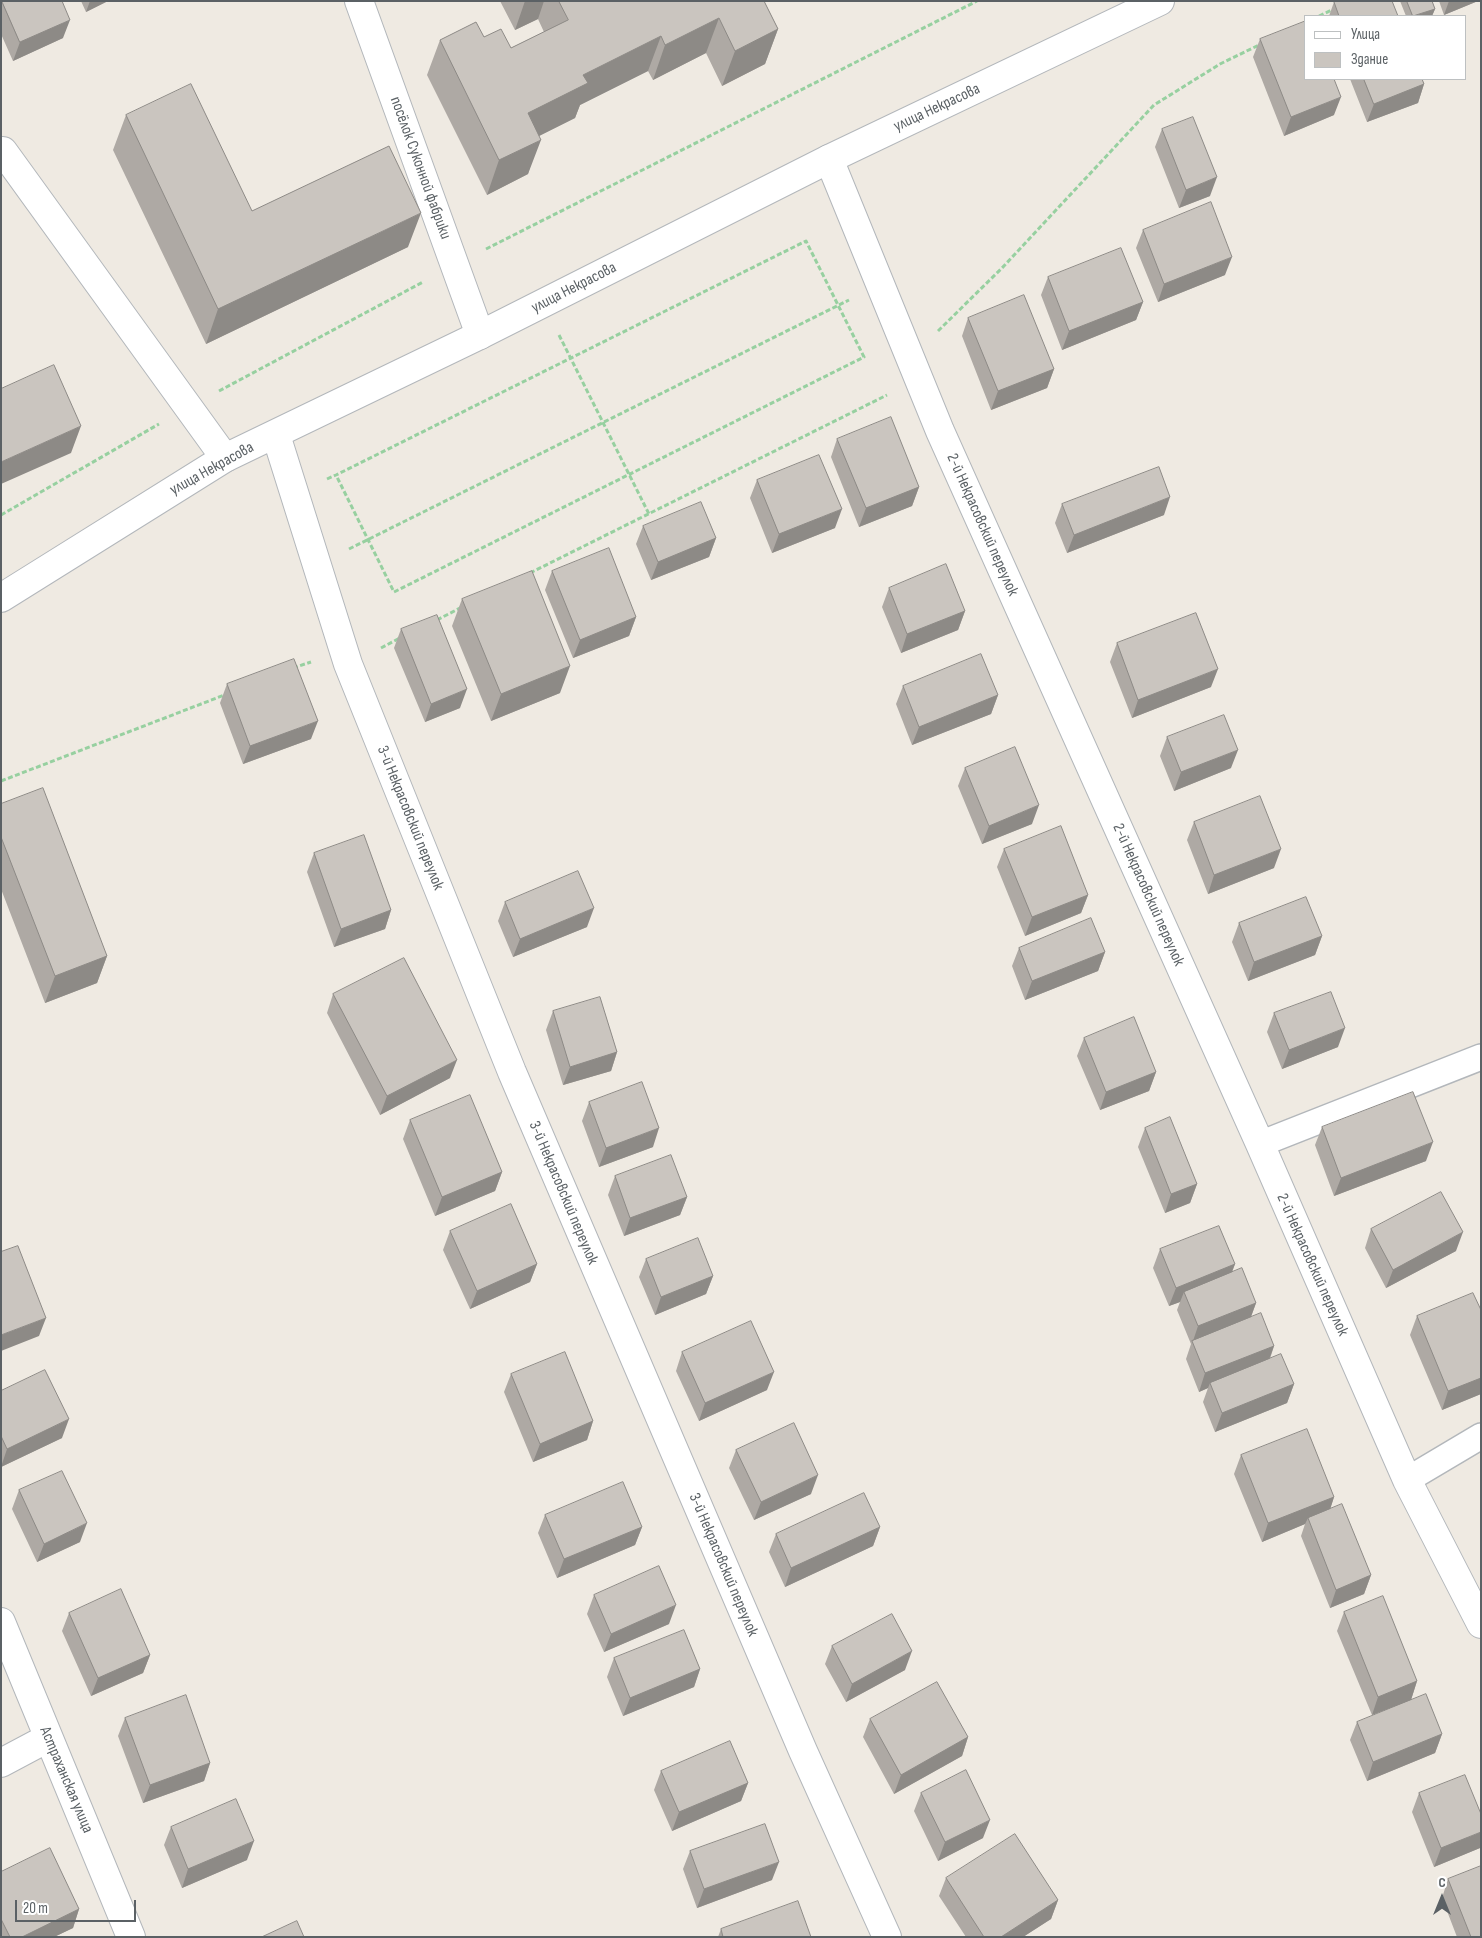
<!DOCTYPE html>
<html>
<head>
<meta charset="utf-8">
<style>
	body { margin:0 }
	#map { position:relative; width:1482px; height:1938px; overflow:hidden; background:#efeae2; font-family:"Sofia Sans Condensed",sans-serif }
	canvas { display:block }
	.frame { position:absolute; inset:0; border:2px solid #5b6165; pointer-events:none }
	.legend { position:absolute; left:1304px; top:15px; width:162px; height:65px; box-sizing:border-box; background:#fff; border:1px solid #bdc0c1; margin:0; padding:6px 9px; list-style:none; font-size:15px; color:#5b6165 }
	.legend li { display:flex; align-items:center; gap:10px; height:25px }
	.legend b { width:25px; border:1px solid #bdc0c1 }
	.north { position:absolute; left:1417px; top:1873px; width:50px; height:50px; -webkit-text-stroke:4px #fff; paint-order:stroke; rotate:0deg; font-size:14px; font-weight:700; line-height:20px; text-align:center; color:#5b6165 }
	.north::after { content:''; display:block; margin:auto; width:18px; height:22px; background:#5b6165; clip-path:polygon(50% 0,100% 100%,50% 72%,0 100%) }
	.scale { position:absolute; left:15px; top:1900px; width:121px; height:22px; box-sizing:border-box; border:2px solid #5b6165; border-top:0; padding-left:6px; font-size:15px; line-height:18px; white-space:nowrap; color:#5b6165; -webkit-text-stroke:4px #fff; paint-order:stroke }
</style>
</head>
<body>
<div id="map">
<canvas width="1482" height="1938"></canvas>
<div class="frame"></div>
<ul class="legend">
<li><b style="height:6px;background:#fff"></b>Улица</li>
<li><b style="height:14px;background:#cac5bf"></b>Здание</li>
</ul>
<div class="north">С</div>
<div class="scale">20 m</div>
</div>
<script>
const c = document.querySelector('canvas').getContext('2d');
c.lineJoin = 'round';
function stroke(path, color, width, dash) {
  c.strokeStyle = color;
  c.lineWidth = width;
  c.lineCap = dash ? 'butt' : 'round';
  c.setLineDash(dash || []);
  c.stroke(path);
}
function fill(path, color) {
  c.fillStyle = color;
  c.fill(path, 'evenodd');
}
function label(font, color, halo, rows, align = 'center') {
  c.font = font + ' "Sofia Sans Condensed",sans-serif';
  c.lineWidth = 4;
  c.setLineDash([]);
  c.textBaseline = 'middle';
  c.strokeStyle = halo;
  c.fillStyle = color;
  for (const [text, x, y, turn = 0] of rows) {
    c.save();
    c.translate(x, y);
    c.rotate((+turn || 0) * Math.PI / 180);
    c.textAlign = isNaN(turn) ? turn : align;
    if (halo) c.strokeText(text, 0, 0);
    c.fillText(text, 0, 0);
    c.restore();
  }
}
const path = new Path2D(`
	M 1319,16 L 1334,9
	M 486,249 L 977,1
	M 938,331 L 1002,268 L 1154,105 L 1220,64 L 1261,44
	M 559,335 L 649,514
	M 219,391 L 423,282
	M 327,479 L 336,475 L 806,241 L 864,357 L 394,592 L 336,475
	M 1,515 L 159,424
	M 349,549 L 849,300
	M 530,573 L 887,395
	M 437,620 L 462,607
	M 381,648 L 400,638
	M 293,668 L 311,662
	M 1,781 L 227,694`);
const service = new Path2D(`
	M 1260,1144 L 1481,1057
	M 1407,1480 L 1481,1436`);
const minor = new Path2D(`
	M 359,1 L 480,335
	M 1,152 L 3,151 L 225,458
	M 829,159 L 940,431 L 1260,1144 L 1407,1480 L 1481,1624
	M 276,435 L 348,664 L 512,1072 L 803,1751 L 887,1937
	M 1,1622 L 131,1937
	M 1,1763 L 48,1738`);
const tertiary = new Path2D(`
	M 1,598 L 225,458 L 480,335 L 829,159 L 1160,1`);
const wall = new Path2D(`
	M 1,1 L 62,1 L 63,38 L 13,61 L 1,34 Z
	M 81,1 L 108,1 L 86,12 Z
	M 500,1 L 764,1 L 778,29 L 765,64 L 722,86 L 706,53 L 653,80 L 648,71 L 580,105 L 575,118 L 539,136 L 528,174 L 487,195 L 427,75 L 440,40 L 484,37 L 511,48 L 544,32 L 538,19 L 515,30 Z
	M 1400,1 L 1432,1 L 1435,9 L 1432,16 L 1406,16 Z
	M 1439,1 L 1478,1 L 1444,15 Z
	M 1334,2 L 1398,16 L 1329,16 Z
	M 1260,39 L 1334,115 L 1284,136 L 1253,57 Z
	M 1350,79 L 1422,79 L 1424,84 L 1418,103 L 1367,122 Z
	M 126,115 L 252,211 L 408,247 L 206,344 L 113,150 Z
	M 1162,129 L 1210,196 L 1179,208 L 1155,147 Z
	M 1143,230 L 1225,275 L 1158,302 L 1136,248 Z
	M 1048,277 L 1143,302 L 1136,320 L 1062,350 L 1041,295 Z
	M 968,318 L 1054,369 L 1047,388 L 991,410 L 962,336 Z
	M 837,439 L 919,487 L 912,506 L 859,527 L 831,457 Z
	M 757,480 L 835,528 L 772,553 L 750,498 Z
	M 1062,504 L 1164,515 L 1067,553 L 1055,523 Z
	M 643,526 L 716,538 L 709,557 L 651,580 L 636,544 Z
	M 552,571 L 636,617 L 629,636 L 573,658 L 545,590 Z
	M 889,588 L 965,611 L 958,630 L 901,653 L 882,607 Z
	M 462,599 L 560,693 L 491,721 L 452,626 Z
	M 401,629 L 460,708 L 425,722 L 394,648 Z
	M 1117,643 L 1211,687 L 1132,718 L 1110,662 Z
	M 227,684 L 311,739 L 243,764 L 220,703 Z
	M 903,686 L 998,695 L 991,714 L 912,745 L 896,704 Z
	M 1167,737 L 1231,768 L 1174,791 L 1160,756 Z
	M 965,768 L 1032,824 L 982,844 L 958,786 Z
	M 1,804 L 107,956 L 97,983 L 45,1003 L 1,889 Z
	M 1194,822 L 1274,868 L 1208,894 L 1187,840 Z
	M 1004,849 L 1088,895 L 1081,913 L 1025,936 L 997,867 Z
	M 314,853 L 391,910 L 385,929 L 334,947 L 307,872 Z
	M 505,902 L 587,927 L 513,957 L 498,921 Z
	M 1239,923 L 1322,936 L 1315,955 L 1248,981 L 1232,942 Z
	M 1019,948 L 1105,952 L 1098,971 L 1025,1000 L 1012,966 Z
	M 333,994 L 450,1078 L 380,1115 L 327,1013 Z
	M 553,1011 L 617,1052 L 611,1071 L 563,1085 L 546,1030 Z
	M 1274,1013 L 1338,1047 L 1282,1069 L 1267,1032 Z
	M 1084,1038 L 1156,1072 L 1149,1091 L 1100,1110 L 1077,1056 Z
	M 589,1102 L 653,1147 L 599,1167 L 582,1121 Z
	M 410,1120 L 502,1172 L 495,1191 L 435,1216 L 403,1139 Z
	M 1322,1127 L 1426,1161 L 1334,1196 L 1315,1145 Z
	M 1145,1128 L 1197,1184 L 1190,1203 L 1165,1213 L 1138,1147 Z
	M 615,1176 L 687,1197 L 680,1215 L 624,1236 L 608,1195 Z
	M 1371,1229 L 1456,1251 L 1386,1288 L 1365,1248 Z
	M 450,1231 L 537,1264 L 530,1282 L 470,1309 L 443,1250 Z
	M 1160,1249 L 1235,1264 L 1232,1272 L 1256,1303 L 1251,1317 L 1274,1346 L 1270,1359 L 1294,1384 L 1287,1403 L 1215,1432 L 1203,1402 L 1208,1388 L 1199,1392 L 1186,1359 L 1191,1344 L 1177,1310 L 1180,1302 L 1169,1306 L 1153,1268 Z
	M 646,1259 L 713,1276 L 706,1294 L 655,1315 L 639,1277 Z
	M 1481,1310 L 1481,1394 L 1442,1410 L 1410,1335 L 1417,1316 Z
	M 682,1352 L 767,1390 L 699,1421 L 676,1371 Z
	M 511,1374 L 593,1421 L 587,1440 L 533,1462 L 504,1392 Z
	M 1,1391 L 62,1438 L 1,1467 Z
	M 736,1450 L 811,1494 L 754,1520 L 729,1468 Z
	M 1241,1455 L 1334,1497 L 1330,1509 L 1371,1575 L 1364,1594 L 1330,1608 L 1301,1536 L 1305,1524 L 1262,1542 L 1234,1474 Z
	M 19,1490 L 80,1542 L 37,1562 L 12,1509 Z
	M 545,1515 L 642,1527 L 635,1545 L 557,1578 L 538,1533 Z
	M 880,1527 L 873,1546 L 785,1587 L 769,1552 L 776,1534 Z
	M 594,1595 L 669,1624 L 604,1652 L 587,1614 Z
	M 1344,1612 L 1417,1681 L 1411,1700 L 1372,1715 L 1337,1631 Z
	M 69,1613 L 150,1655 L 143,1673 L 91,1696 L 62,1631 Z
	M 832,1646 L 905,1670 L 846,1702 L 825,1664 Z
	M 614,1658 L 700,1669 L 694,1687 L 623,1716 L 607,1677 Z
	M 125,1718 L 210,1763 L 204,1781 L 143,1803 L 118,1736 Z
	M 870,1719 L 968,1737 L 962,1756 L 894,1794 L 863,1737 Z
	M 1357,1722 L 1442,1734 L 1435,1753 L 1367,1781 L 1350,1740 Z
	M 661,1771 L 748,1783 L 741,1801 L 672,1831 L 654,1790 Z
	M 921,1793 L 983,1838 L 938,1861 L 914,1811 Z
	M 1419,1793 L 1480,1848 L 1434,1867 L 1412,1812 Z
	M 171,1827 L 247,1860 L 182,1888 L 164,1845 Z
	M 690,1851 L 772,1880 L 697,1908 L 683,1869 Z
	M 1,1872 L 79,1909 L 73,1928 L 54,1937 L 1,1937 Z
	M 946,1878 L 1058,1900 L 1051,1919 L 1023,1937 L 966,1937 L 939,1896 Z
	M 1448,1879 L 1481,1937 L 1457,1937 L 1442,1898 Z
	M 721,1929 L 811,1937 L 718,1937 Z`);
const shadedWall = new Path2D(`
	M 90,1 L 108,1 L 86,12 Z
	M 525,1 L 544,1 L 538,19 L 515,30 Z
	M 1449,1 L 1478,1 L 1444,15 Z
	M 1435,9 L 1432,16 L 1414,16 Z
	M 719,18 L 706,53 L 653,80 L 665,45 Z
	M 70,20 L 63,38 L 13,61 L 20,42 Z
	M 778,29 L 765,64 L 722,86 L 735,51 Z
	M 661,36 L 648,71 L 580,105 L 575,118 L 515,148 L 528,113 L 583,75 Z
	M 1424,84 L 1418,103 L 1367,122 L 1374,104 Z
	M 1341,97 L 1334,115 L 1284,136 L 1291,117 Z
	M 541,140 L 528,174 L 487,195 L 499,160 Z
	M 1217,177 L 1210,196 L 1179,208 L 1186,190 Z
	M 421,213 L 408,247 L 206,344 L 218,309 Z
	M 1232,257 L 1225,275 L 1158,302 L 1164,284 Z
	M 1143,302 L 1136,320 L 1062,350 L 1069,331 Z
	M 1054,369 L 1047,388 L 991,410 L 998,391 Z
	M 81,426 L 71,453 L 1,484 L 1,462 Z
	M 919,487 L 912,506 L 859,527 L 866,508 Z
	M 1170,497 L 1164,515 L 1067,553 L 1074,535 Z
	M 842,509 L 835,528 L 772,553 L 779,534 Z
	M 716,538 L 709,557 L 651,580 L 658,562 Z
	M 965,611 L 958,630 L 901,653 L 907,634 Z
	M 636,617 L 629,636 L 573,658 L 580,640 Z
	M 570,666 L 560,693 L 491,721 L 501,694 Z
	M 1218,669 L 1211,687 L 1132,718 L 1138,700 Z
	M 467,689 L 460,708 L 425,722 L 431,704 Z
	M 998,695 L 991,714 L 912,745 L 919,727 Z
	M 318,721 L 311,739 L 243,764 L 250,746 Z
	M 1238,750 L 1231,768 L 1174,791 L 1181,772 Z
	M 1039,805 L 1032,824 L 982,844 L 989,826 Z
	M 1281,849 L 1274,868 L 1208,894 L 1214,875 Z
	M 1088,895 L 1081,913 L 1025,936 L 1032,917 Z
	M 594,908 L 587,927 L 513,957 L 520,939 Z
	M 391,910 L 385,929 L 334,947 L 341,929 Z
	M 1322,936 L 1315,955 L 1248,981 L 1254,962 Z
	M 1105,952 L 1098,971 L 1025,1000 L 1032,981 Z
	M 107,956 L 97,983 L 45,1003 L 55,976 Z
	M 1345,1028 L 1338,1047 L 1282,1069 L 1289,1050 Z
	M 617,1052 L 611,1071 L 563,1085 L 570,1067 Z
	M 457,1060 L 450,1078 L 380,1115 L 387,1096 Z
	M 1156,1072 L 1149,1091 L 1100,1110 L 1106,1092 Z
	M 659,1128 L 653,1147 L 599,1167 L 606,1148 Z
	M 1433,1142 L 1426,1161 L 1334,1196 L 1341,1178 Z
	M 502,1172 L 495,1191 L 435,1216 L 442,1197 Z
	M 1197,1184 L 1190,1203 L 1165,1213 L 1171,1194 Z
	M 687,1197 L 680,1215 L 624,1236 L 630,1218 Z
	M 1463,1232 L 1456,1251 L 1386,1288 L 1393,1270 Z
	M 537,1264 L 530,1282 L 470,1309 L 477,1291 Z
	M 1235,1264 L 1228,1282 L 1184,1292 L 1180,1302 L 1169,1306 L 1176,1288 Z
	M 713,1276 L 706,1294 L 655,1315 L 661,1297 Z
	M 1256,1303 L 1249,1322 L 1193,1341 L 1198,1326 Z
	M 46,1318 L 39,1336 L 1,1351 L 1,1335 Z
	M 1274,1346 L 1267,1365 L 1210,1383 L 1208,1388 L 1199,1392 L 1205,1373 Z
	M 774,1372 L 767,1390 L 699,1421 L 705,1403 Z
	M 1481,1378 L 1481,1394 L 1442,1410 L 1448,1391 Z
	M 1294,1384 L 1287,1403 L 1215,1432 L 1222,1413 Z
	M 69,1419 L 62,1438 L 1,1467 L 7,1449 Z
	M 593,1421 L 587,1440 L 533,1462 L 540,1444 Z
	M 818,1475 L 811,1494 L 754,1520 L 761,1502 Z
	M 1334,1497 L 1328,1516 L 1308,1518 L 1305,1524 L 1262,1542 L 1268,1523 Z
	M 87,1523 L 80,1542 L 37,1562 L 44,1544 Z
	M 642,1527 L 635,1545 L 557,1578 L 564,1559 Z
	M 880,1527 L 873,1546 L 785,1587 L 791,1568 Z
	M 1371,1575 L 1364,1594 L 1330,1608 L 1336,1590 Z
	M 676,1605 L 669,1624 L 604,1652 L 611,1634 Z
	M 912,1651 L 905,1670 L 846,1702 L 852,1684 Z
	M 150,1655 L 143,1673 L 91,1696 L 98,1678 Z
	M 700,1669 L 694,1687 L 623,1716 L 630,1698 Z
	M 1417,1681 L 1411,1700 L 1372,1715 L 1378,1697 Z
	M 1442,1734 L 1435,1753 L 1367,1781 L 1373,1762 Z
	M 968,1737 L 962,1756 L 894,1794 L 901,1775 Z
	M 210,1763 L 204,1781 L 143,1803 L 150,1785 Z
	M 748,1783 L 741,1801 L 672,1831 L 679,1812 Z
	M 990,1820 L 983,1838 L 938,1861 L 945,1842 Z
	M 1481,1832 L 1480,1848 L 1434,1867 L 1441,1848 Z
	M 254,1841 L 247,1860 L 182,1888 L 188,1869 Z
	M 779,1862 L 772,1880 L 697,1908 L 704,1889 Z
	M 1058,1900 L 1051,1919 L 1023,1937 L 1001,1937 Z
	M 79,1909 L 73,1928 L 54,1937 L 22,1937 Z`);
const building = new Path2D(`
	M 2,1 L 62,1 L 70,20 L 20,42 Z
	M 559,1 L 764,1 L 778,29 L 735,51 L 719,18 L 665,45 L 661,36 L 583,75 L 588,83 L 528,113 L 541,140 L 499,160 L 440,40 L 476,22 L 484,37 L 501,29 L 511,48 L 568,20 Z
	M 1336,1 L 1392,1 L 1398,16 L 1339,16 L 1334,2 Z
	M 1407,1 L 1432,1 L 1435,9 L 1413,16 Z
	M 1306,21 L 1306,79 L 1334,79 L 1341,97 L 1291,117 L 1260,39 Z
	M 1364,79 L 1422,79 L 1424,84 L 1374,104 Z
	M 191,84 L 252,211 L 389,146 L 421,213 L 218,309 L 126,115 Z
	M 1193,117 L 1217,177 L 1186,190 L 1162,129 Z
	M 1211,202 L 1232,257 L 1164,284 L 1143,230 Z
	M 1121,248 L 1143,302 L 1069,331 L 1048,277 Z
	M 1024,295 L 1054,369 L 998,391 L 968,318 Z
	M 54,365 L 81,426 L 1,462 L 1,389 Z
	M 891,417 L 919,487 L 866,508 L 837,439 Z
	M 819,455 L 842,509 L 779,534 L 757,480 Z
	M 1159,467 L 1170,497 L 1074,535 L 1062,504 Z
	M 701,502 L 716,538 L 658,562 L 643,526 Z
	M 609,548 L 636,617 L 580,640 L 552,571 Z
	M 946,564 L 965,611 L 907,634 L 889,588 Z
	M 532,571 L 570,666 L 501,694 L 462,599 Z
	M 1196,613 L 1218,669 L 1138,700 L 1117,643 Z
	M 437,615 L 467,689 L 431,704 L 401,629 Z
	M 981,654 L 998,695 L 919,727 L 903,686 Z
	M 294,659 L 318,721 L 250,746 L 227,684 Z
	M 1224,715 L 1238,750 L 1181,772 L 1167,737 Z
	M 1015,747 L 1039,805 L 989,826 L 965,768 Z
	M 43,788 L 107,956 L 55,976 L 1,837 L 1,804 Z
	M 1260,796 L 1281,849 L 1214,875 L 1194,822 Z
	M 1061,826 L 1088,895 L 1032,917 L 1004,849 Z
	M 364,835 L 391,910 L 341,929 L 314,853 Z
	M 578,871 L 594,908 L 520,939 L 505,902 Z
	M 1306,897 L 1322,936 L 1254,962 L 1239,923 Z
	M 1091,918 L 1105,952 L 1032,981 L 1019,948 Z
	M 404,958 L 457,1060 L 387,1096 L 333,994 Z
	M 1331,992 L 1345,1028 L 1289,1050 L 1274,1013 Z
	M 600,997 L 617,1052 L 570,1067 L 553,1011 Z
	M 1134,1017 L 1156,1072 L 1106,1092 L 1084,1038 Z
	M 642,1082 L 659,1128 L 606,1148 L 589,1102 Z
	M 1413,1092 L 1433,1142 L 1341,1178 L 1322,1127 Z
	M 470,1095 L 502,1172 L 442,1197 L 410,1120 Z
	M 1170,1117 L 1197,1184 L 1171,1194 L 1145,1128 Z
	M 671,1155 L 687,1197 L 630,1218 L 615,1176 Z
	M 1441,1192 L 1463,1232 L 1393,1270 L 1371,1229 Z
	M 511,1204 L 537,1264 L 477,1291 L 450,1231 Z
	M 1219,1226 L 1235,1264 L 1176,1288 L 1160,1249 Z
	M 698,1238 L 713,1276 L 661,1297 L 646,1259 Z
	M 18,1246 L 46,1318 L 1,1335 L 1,1252 Z
	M 1242,1268 L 1256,1303 L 1198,1326 L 1184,1292 Z
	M 1473,1293 L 1481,1310 L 1481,1378 L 1448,1391 L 1417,1316 Z
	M 1261,1313 L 1274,1346 L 1205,1373 L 1192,1341 Z
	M 751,1321 L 774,1372 L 705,1403 L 682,1352 Z
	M 565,1352 L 593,1421 L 540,1444 L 511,1374 Z
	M 1281,1354 L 1294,1384 L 1222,1413 L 1210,1383 Z
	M 45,1370 L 69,1419 L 7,1449 L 1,1436 L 1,1391 Z
	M 794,1423 L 818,1475 L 761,1502 L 736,1450 Z
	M 1307,1429 L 1334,1497 L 1268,1523 L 1241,1455 Z
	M 62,1471 L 87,1523 L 44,1544 L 19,1490 Z
	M 623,1482 L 642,1527 L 564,1559 L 545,1515 Z
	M 864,1493 L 880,1527 L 791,1568 L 776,1534 Z
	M 1342,1504 L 1371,1575 L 1336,1590 L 1308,1518 Z
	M 659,1566 L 676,1605 L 611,1634 L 594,1595 Z
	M 121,1589 L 150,1655 L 98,1678 L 69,1613 Z
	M 1383,1596 L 1417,1681 L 1378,1697 L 1344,1612 Z
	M 892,1614 L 912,1651 L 852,1684 L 832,1646 Z
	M 684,1630 L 700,1669 L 630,1698 L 614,1658 Z
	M 937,1682 L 968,1737 L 901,1775 L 870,1719 Z
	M 1426,1694 L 1442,1734 L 1373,1762 L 1357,1722 Z
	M 186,1695 L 210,1763 L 150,1785 L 125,1718 Z
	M 730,1741 L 748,1783 L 679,1812 L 661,1771 Z
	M 966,1770 L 990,1820 L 945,1842 L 921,1793 Z
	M 1465,1775 L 1481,1814 L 1481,1832 L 1441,1848 L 1419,1793 Z
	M 236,1799 L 254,1841 L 188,1869 L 171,1827 Z
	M 765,1824 L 779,1862 L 704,1889 L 690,1851 Z
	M 1015,1834 L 1058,1900 L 1001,1937 L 984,1937 L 946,1878 Z
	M 50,1848 L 79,1909 L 22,1937 L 10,1937 L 1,1919 L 1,1872 Z
	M 1481,1866 L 1481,1937 L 1471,1937 L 1448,1879 Z
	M 798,1901 L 811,1937 L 723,1937 L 721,1929 Z
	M 297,1921 L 304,1937 L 262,1937 Z`);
const streetNames = [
	["улица Некрасова",937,108,-25],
	["посёлок Суконной фабрики",420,168,70],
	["улица Некрасова",574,288,-27],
	["улица Некрасова",212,469,-29],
	["2-й Некрасовский переулок",982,525,66],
	["3-й Некрасовский переулок",410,818,68],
	["2-й Некрасовский переулок",1148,895,66],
	["3-й Некрасовский переулок",563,1193,67],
	["2-й Некрасовский переулок",1312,1265,66],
	["3-й Некрасовский переулок",723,1565,67],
	["Астраханская улица",66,1780,67]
];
stroke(service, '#b3b7bb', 28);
stroke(minor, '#b3b7bb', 30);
stroke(tertiary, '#b3b7bb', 30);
stroke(path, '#97d0a0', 3, [5, 2.5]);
stroke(service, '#fff', 25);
stroke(minor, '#fff', 28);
stroke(tertiary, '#fff', 28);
fill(wall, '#aea9a4');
fill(shadedWall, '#8d8a86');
fill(building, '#cac5bf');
stroke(building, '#8d8a86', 1);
label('16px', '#5b6165', '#fff', streetNames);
</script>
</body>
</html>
